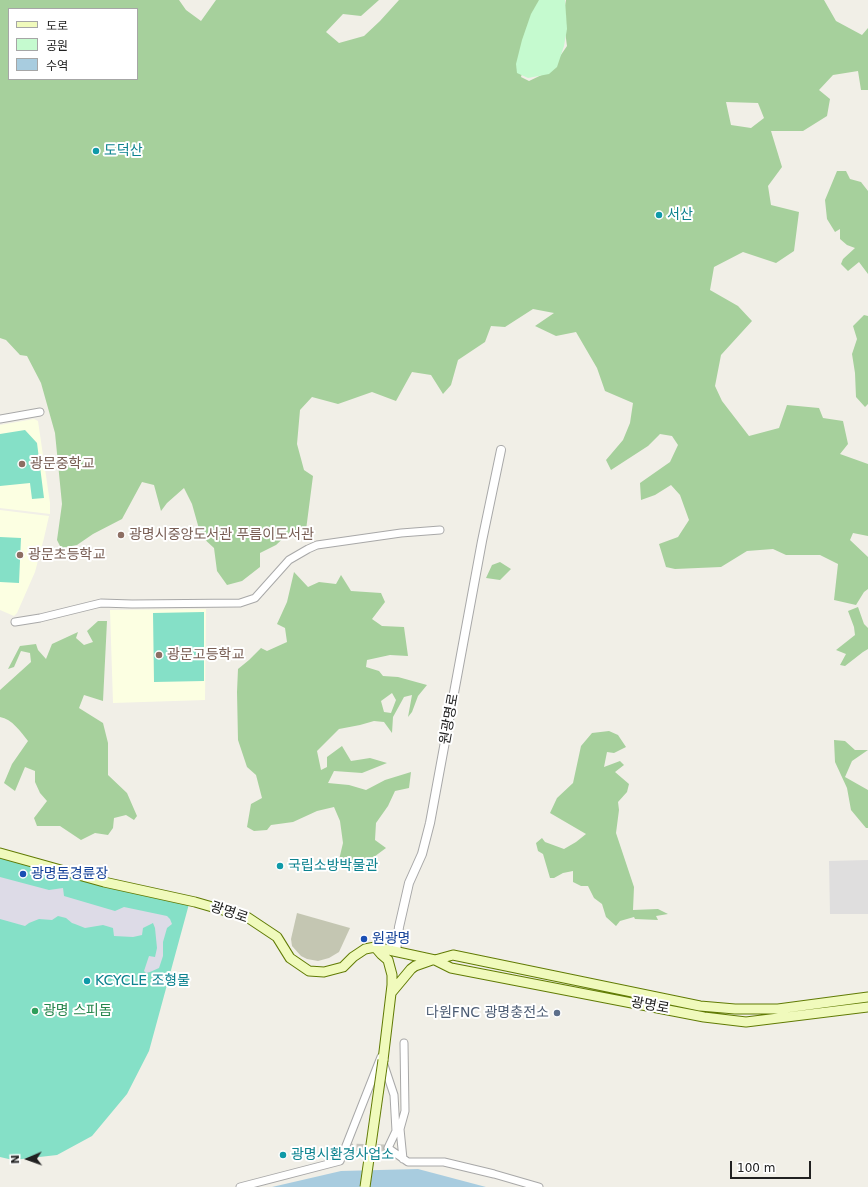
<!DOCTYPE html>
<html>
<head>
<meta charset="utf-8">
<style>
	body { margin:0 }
	#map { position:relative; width:868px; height:1187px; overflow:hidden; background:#f1efe7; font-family:"DejaVu Sans","Noto Sans KR",sans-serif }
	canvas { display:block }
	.legend { position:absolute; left:8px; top:8px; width:130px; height:72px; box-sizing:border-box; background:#fff; border:1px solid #a6a6a6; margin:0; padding:5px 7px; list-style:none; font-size:12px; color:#212121 }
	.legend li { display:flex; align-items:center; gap:8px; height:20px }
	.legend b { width:20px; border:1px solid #a6a6a6 }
	.north { position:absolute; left:8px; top:1139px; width:40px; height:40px; -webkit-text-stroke:3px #fff; paint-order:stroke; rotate:268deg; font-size:11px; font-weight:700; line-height:16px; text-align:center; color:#212121 }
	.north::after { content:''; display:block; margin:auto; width:14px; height:18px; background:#212121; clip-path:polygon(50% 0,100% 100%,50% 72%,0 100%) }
	.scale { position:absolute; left:730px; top:1161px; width:81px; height:18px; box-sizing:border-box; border:2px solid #212121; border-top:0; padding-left:5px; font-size:12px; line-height:14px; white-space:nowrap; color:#212121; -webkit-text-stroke:3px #fff; paint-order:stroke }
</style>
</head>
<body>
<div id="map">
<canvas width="868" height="1187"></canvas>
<ul class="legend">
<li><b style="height:5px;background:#f0fabc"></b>도로</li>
<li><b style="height:11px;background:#c5facf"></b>공원</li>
<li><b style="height:11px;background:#a8ccdf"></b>수역</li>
</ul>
<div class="north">N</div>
<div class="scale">100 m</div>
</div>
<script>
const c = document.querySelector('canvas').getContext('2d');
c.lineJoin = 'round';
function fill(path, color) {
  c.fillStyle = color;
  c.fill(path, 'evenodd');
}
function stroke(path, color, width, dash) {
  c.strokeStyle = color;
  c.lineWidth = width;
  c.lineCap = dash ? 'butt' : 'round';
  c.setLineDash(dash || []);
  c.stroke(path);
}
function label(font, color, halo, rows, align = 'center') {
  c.font = font + ' "DejaVu Sans","Noto Sans KR",sans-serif';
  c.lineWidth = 4;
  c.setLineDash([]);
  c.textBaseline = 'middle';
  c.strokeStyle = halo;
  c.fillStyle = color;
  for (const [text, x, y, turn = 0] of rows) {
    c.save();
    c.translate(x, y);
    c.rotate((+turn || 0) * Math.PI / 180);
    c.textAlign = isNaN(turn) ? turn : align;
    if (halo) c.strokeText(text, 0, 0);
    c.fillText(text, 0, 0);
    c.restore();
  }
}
const residential = new Path2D(`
	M 868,860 L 868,914 L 830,914 L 829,861 Z`);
const education = new Path2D(`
	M 34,419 L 38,421 L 50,503 L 50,514 L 0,508 L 0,425 Z
	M 0,510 L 49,516 L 44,538 L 35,572 L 17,613 L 14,616 L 0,610 Z
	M 206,609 L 205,700 L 113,703 L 110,610 Z`);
const construction = new Path2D(`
	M 297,913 L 350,928 L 339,952 L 329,958 L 318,961 L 307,959 L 301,956 L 292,946 L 291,939 Z`);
const forest = new Path2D(`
	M 0,0 L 179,0 L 186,10 L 201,21 L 216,0 L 379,0 L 361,16 L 343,14 L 326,32 L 339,43 L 364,36 L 380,21 L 399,0 L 540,0 L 527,55 L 521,77 L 529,81 L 550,71 L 567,46 L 563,16 L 566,0 L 824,0 L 836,21 L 862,35 L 868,28 L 868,90 L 861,90 L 858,71 L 833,75 L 819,90 L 830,99 L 827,116 L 803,131 L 771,131 L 782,167 L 768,186 L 771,205 L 799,212 L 794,251 L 776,263 L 743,252 L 714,267 L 710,290 L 738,306 L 752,321 L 721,355 L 715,386 L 722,401 L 749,436 L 779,428 L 787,405 L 819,408 L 823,418 L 843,421 L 848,444 L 840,454 L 868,464 L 868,536 L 853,533 L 850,540 L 868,557 L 868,589 L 864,592 L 856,605 L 834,600 L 838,564 L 820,555 L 786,555 L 773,549 L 747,551 L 721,567 L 675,569 L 666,567 L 659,544 L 678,537 L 689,520 L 680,495 L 671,485 L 655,495 L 641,500 L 640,483 L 670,462 L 678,445 L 672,436 L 660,434 L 648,446 L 611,470 L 606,460 L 623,440 L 630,423 L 633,403 L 605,391 L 597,368 L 576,332 L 556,336 L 535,326 L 554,313 L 533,309 L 505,327 L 491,326 L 485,342 L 458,360 L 451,385 L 443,394 L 431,375 L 412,372 L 396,401 L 372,392 L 338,404 L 312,397 L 300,410 L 297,444 L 304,470 L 313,476 L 306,530 L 290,532 L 276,545 L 260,553 L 260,567 L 242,581 L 227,585 L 217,571 L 214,548 L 201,536 L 192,504 L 184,488 L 167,503 L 161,511 L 154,485 L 142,482 L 122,519 L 93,534 L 77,545 L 61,548 L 57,540 L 62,504 L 55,433 L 41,383 L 27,356 L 20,355 L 6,340 L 0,338 ZM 9,9 L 137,9 L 137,79 L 9,79 ZM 726,102 L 758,103 L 764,118 L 751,128 L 731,125 Z
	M 837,171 L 846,171 L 850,179 L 861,182 L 868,191 L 868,274 L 859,262 L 848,271 L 841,264 L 843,259 L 855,248 L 847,245 L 840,239 L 840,229 L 835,232 L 827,219 L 825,200 Z
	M 864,315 L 868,316 L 868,404 L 865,407 L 856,397 L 855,373 L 852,354 L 857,339 L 853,326 Z
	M 500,562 L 511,569 L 500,580 L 486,578 L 492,565 Z
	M 294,572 L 308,587 L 319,582 L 336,584 L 341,575 L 351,591 L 381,593 L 385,602 L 372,619 L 382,626 L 404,627 L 408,656 L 390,655 L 367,660 L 366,667 L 379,671 L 383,676 L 398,677 L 427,685 L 418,696 L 412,712 L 408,717 L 412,695 L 404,697 L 393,717 L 392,733 L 384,722 L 374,721 L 360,725 L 339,729 L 317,751 L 321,770 L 327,767 L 327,757 L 342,746 L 351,761 L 370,758 L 387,763 L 362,773 L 334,771 L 328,783 L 349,785 L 366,790 L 385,780 L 411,772 L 409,788 L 395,791 L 388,806 L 376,823 L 375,840 L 386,848 L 355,871 L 338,864 L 343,843 L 340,821 L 334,807 L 317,811 L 293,822 L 271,825 L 267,830 L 254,831 L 247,827 L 251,804 L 262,798 L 256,775 L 247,767 L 238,740 L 237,692 L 238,669 L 249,660 L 261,648 L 267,651 L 287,642 L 285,628 L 277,624 L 287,602 ZM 392,693 L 396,700 L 391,713 L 384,712 L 381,701 Z
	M 858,607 L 864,624 L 868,628 L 868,649 L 863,652 L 845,666 L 840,665 L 846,654 L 836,650 L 855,635 L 854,627 L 848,611 Z
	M 98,621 L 107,621 L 103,701 L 84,695 L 79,708 L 103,723 L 108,743 L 108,775 L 127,793 L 137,816 L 134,820 L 126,815 L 114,818 L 113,828 L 108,835 L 95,833 L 81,840 L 60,826 L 37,826 L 34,818 L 47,801 L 40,793 L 35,782 L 35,771 L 25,767 L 15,791 L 4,783 L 12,764 L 28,741 C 21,732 12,719 0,717 L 0,690 L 31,662 L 30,653 L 21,651 L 14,667 L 8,669 L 20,646 L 36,644 L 38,650 L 46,659 L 52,644 L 78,632 L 76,638 L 84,645 L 93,642 L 87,631 Z
	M 609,731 L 618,735 L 626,747 L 614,753 L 607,752 L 604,767 L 620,761 L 624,765 L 615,772 L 629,784 L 627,792 L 618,802 L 619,810 L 616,833 L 634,887 L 633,910 L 658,909 L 668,914 L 656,916 L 658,920 L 635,919 L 634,917 L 620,921 L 616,926 L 606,917 L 602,904 L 594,898 L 588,886 L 581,886 L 573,882 L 573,871 L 563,873 L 554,878 L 550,878 L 543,854 L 538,851 L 536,843 L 542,838 L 545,842 L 564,849 L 576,842 L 586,834 L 550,813 L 557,798 L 573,783 L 581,746 L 592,733 Z
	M 834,740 L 845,741 L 855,750 L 868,750 L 852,761 L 845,777 L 868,790 L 868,828 L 866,828 L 851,810 L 847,788 L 835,762 Z`);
const park = new Path2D(`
	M 539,0 L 565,0 L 567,29 L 564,46 L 557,67 L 549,74 L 528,78 L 517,73 L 516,64 L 522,40 L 531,14 Z`);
const pitch = new Path2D(`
	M 25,430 L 37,443 L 44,498 L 32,499 L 30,483 L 0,486 L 0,434 Z
	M 0,537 L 21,538 L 19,583 L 0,582 Z
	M 204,612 L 204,681 L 154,682 L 153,613 Z
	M 0,857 L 189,904 L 149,1051 L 127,1094 L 92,1136 L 57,1155 L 13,1160 L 0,1157 Z`);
const plaza = new Path2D(`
	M 0,877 L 49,890 L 63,888 L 64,896 L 115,911 L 124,907 L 167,916 L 170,919 L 172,924 L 167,928 L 163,942 L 163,956 L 159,968 L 150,972 L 146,973 L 144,971 L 149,956 L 155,957 L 157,948 L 155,928 L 153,923 L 143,928 L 142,935 L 133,937 L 114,936 L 113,928 L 103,925 L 85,928 L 75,924 L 72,923 L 66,918 L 58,916 L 52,920 L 39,919 L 29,923 L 25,926 L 0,919 Z`);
const water = new Path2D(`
	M 418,1169 L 486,1187 L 272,1187 L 341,1171 Z`);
const minorTunnel = new Path2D(`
	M 346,1147 L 388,1148`);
const minor = new Path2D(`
	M 0,419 L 40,412
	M 15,622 L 40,618 L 101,603 L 132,604 L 240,603 L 255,598 L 289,560 L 308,549 L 317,545 L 401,533 L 440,530
	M 383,1062 L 394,1095 L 396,1131 L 388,1148 L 408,1162 L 444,1162 L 494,1174 L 539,1187
	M 398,1126 L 400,1129 L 403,1159
	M 400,1129 L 405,1111 L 404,1043
	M 240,1187 L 340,1161 L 381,1057`);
const tertiary = new Path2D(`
	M 396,951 L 399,927 L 409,883 L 422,854 L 430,823 L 482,541 L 501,450`);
const secondary = new Path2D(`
	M 0,853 L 104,882 L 195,902 L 247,917 L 277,937 L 290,958 L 309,971 L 324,972 L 343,967 L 353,957 L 365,949 L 375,947 L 435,960 L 451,968 L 704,1017 L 746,1022 L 868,1007
	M 375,947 L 381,954 L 388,960 L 392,975 L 392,985 L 383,1060
	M 435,960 L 453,955 L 700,1006 L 735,1009 L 778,1009 L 868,997
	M 391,993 L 411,969 L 415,966 L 432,960`);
const secondaryBridge = new Path2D(`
	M 365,1187 L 383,1060`);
const markers = [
	[96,151,4,"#0f9aa8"],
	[659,215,4,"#0f9aa8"],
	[22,464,4,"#8d6e63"],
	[121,535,4,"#8d6e63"],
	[20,555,4,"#8d6e63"],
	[159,655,4,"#8d6e63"],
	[280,866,4,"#0f9aa8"],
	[23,874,4,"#1a4fb4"],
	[364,939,4,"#1a4fb4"],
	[87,981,4,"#0f9aa8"],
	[35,1011,4,"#2e9e5b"],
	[557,1013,4,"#5c6f8a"],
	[283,1155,4,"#0f9aa8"]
];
const cultureNames = [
	["도덕산",104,151],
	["서산",667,215],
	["국립소방박물관",288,866],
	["KCYCLE 조형물",95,981],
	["광명시환경사업소",291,1155]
];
const educationNames = [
	["광문중학교",30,464],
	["광명시중앙도서관 푸름이도서관",129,535],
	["광문초등학교",28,555],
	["광문고등학교",167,655]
];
const streetNames = [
	["원광명로",450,719,-80],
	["광명로",229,913,19],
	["광명로",650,1006,11]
];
const transitNames = [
	["광명돔경륜장",31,874],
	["원광명",372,939]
];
const leisureNames = [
	["광명 스피돔",43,1011]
];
const serviceNames = [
	["다원FNC 광명충전소",549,1013]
];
fill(residential, '#dfdede');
fill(education, '#fcffe2');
fill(construction, '#c4c6b2');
fill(forest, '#a6d09c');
fill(park, '#c5facf');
fill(pitch, '#85e0c7');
fill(plaza, '#dddbe7');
fill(water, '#a8ccdf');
stroke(minorTunnel, '#c7c6bf', 7, [7, 3.5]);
stroke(minor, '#a8a8a8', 9);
stroke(tertiary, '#a8a8a8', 10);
stroke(secondary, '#617b04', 11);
stroke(minor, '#fff', 7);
stroke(tertiary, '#fff', 8);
stroke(secondary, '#f0fabc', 9);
stroke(secondaryBridge, '#617b04', 11, []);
stroke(secondaryBridge, '#f0fabc', 9);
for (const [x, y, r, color] of markers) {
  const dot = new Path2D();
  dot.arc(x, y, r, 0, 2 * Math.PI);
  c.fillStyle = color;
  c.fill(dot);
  stroke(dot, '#fff', 1.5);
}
label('14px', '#0d838f', '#fff', cultureNames, 'left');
label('14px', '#785e54', '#fff', educationNames, 'left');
label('14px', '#212121', '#fff', streetNames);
label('14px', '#164399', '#fff', transitNames, 'left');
label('14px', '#27864d', '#fff', leisureNames, 'left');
label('14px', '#4e5e75', '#fff', serviceNames, 'right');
</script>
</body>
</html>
